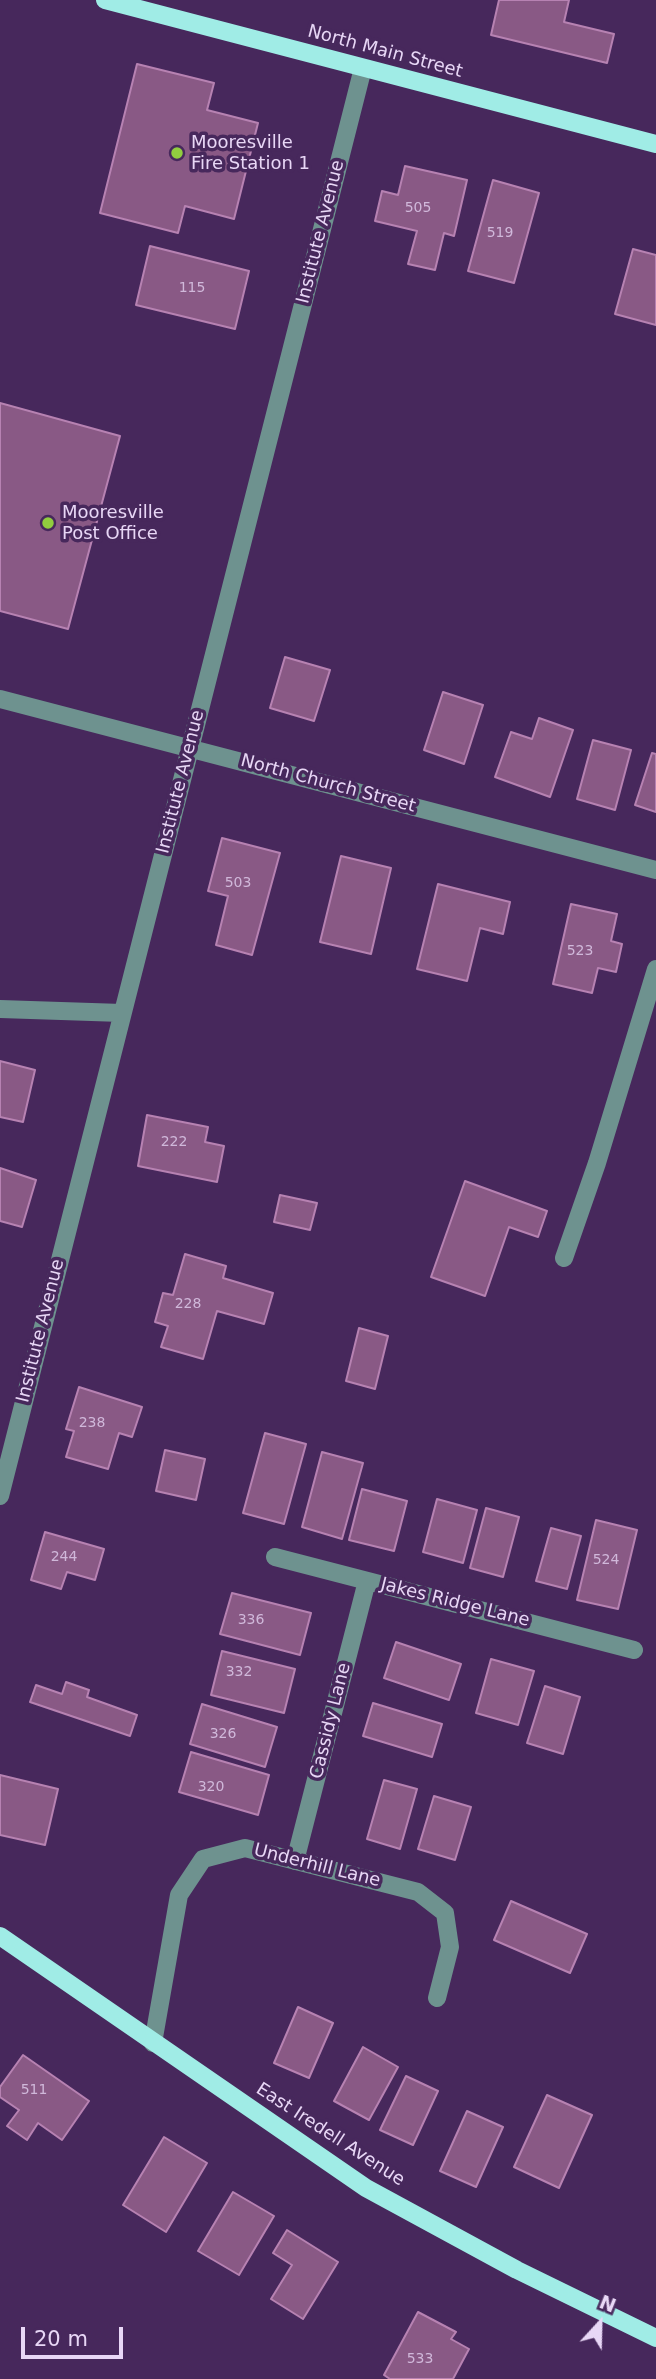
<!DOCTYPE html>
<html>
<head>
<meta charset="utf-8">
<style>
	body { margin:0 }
	#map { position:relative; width:656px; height:2379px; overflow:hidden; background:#47285c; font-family:"DejaVu Sans",sans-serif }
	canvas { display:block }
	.north { position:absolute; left:565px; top:2288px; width:70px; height:70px; -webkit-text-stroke:5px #47285c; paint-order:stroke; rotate:22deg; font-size:19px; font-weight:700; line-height:28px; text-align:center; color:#e8d7f6 }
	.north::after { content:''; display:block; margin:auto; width:24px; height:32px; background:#e8d7f6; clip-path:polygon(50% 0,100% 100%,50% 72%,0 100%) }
	.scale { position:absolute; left:21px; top:2327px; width:102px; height:32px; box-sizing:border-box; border:4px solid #e8d7f6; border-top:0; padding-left:9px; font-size:21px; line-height:24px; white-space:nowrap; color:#e8d7f6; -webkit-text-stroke:5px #47285c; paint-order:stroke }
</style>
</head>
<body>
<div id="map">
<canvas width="656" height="2379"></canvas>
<div class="north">N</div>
<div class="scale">20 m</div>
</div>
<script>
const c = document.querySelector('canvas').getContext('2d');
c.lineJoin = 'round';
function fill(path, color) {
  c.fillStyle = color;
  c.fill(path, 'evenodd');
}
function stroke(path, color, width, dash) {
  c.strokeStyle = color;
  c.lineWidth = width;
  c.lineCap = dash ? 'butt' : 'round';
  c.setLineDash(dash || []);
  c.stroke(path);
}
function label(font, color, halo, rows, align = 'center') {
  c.font = font + ' "DejaVu Sans",sans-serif';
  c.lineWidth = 7;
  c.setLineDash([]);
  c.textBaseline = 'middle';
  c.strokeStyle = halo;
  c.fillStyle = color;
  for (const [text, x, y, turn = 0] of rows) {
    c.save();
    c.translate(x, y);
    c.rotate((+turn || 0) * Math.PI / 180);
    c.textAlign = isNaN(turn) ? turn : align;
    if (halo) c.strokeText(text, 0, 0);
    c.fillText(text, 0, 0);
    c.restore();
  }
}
const building = new Path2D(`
	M 499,0 L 569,0 L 564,22 L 614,34 L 607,63 L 491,35 Z
	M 137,64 L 214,83 L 207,110 L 258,123 L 234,219 L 185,206 L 178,233 L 100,213 Z
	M 405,166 L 467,180 L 454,236 L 444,233 L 435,270 L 408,264 L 417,231 L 375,221 L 382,191 L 398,195 Z
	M 493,180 L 539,193 L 514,283 L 468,271 Z
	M 150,246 L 249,271 L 235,329 L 136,305 Z
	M 633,249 L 656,255 L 656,325 L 615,314 Z
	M 0,403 L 120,436 L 68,629 L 0,611 Z
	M 285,657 L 330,670 L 314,721 L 270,708 Z
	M 443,692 L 483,705 L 464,764 L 424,750 Z
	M 539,718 L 573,730 L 550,797 L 495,777 L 511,732 L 532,739 Z
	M 593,740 L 631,750 L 615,810 L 577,799 Z
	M 652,753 L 656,754 L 656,812 L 635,805 Z
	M 222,838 L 280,853 L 252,955 L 216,945 L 228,896 L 208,891 Z
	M 341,856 L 391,868 L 371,954 L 320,942 Z
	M 438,884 L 510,902 L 503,934 L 480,928 L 467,981 L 417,969 Z
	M 571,904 L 617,914 L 611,941 L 622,944 L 616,972 L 598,968 L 592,993 L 553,984 Z
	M 0,1061 L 35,1070 L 23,1122 L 0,1117 Z
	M 147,1115 L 208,1127 L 205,1142 L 224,1146 L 217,1182 L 138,1166 Z
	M 0,1168 L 36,1180 L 22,1227 L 0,1221 Z
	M 465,1181 L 547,1211 L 538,1237 L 509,1227 L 485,1296 L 431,1277 Z
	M 280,1195 L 317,1203 L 310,1230 L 274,1222 Z
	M 185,1254 L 226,1266 L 223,1278 L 273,1293 L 264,1324 L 217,1311 L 203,1359 L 161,1347 L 168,1326 L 155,1322 L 163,1293 L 173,1295 Z
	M 359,1328 L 388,1336 L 375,1389 L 346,1381 Z
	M 79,1387 L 142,1407 L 132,1437 L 119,1433 L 108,1469 L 66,1457 L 74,1431 L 66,1429 Z
	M 265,1433 L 306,1444 L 284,1524 L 243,1513 Z
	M 165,1450 L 205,1459 L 196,1500 L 156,1491 Z
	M 322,1452 L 363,1463 L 342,1539 L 302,1527 Z
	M 362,1489 L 407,1501 L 394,1551 L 349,1540 Z
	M 437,1499 L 477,1510 L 463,1563 L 423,1552 Z
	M 486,1508 L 519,1517 L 503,1577 L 470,1568 Z
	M 596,1520 L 637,1530 L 618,1609 L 577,1600 Z
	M 551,1528 L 581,1536 L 567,1589 L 536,1581 Z
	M 45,1532 L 104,1549 L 95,1580 L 67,1572 L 61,1589 L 31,1580 Z
	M 232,1593 L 311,1613 L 300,1655 L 220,1634 Z
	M 396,1642 L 461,1664 L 449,1700 L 384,1678 Z
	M 222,1651 L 295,1669 L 284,1713 L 211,1695 Z
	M 491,1659 L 534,1671 L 518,1725 L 476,1713 Z
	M 66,1682 L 89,1690 L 87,1697 L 137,1715 L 130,1736 L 30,1702 L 36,1685 L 62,1694 Z
	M 545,1686 L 580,1697 L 563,1754 L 527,1743 Z
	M 373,1703 L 442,1724 L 432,1757 L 363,1736 Z
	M 202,1704 L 277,1727 L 265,1767 L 190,1744 Z
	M 191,1752 L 269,1775 L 258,1815 L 179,1792 Z
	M 0,1775 L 58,1789 L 45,1845 L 0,1835 Z
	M 384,1780 L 417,1789 L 400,1849 L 367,1839 Z
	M 434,1796 L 471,1807 L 455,1860 L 418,1849 Z
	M 511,1901 L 587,1934 L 570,1973 L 494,1940 Z
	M 298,2007 L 333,2023 L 309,2078 L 274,2063 Z
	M 363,2047 L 398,2067 L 369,2120 L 334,2101 Z
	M 23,2055 L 89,2101 L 62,2140 L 38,2123 L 27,2140 L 7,2126 L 19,2110 L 0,2097 L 0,2087 Z
	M 406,2076 L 438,2091 L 413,2145 L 380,2130 Z
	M 547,2095 L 592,2115 L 559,2188 L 514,2167 Z
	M 467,2111 L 503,2127 L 476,2187 L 440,2171 Z
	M 164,2137 L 207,2163 L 166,2232 L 123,2205 Z
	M 233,2192 L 274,2216 L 239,2275 L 198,2251 Z
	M 287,2230 L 338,2262 L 303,2319 L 271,2299 L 292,2265 L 273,2253 Z
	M 418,2312 L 456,2332 L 451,2339 L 469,2349 L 453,2379 L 390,2379 L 384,2375 Z`);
const minor = new Path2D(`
	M 0,699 L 656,870
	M 0,1009 L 122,1013
	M 564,1258 L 597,1163 L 656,969
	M 0,1496 L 363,68
	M 275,1557 L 634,1650
	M 295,1861 L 367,1581
	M 153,2043 L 179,1895 L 203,1859 L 245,1848 L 418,1892 L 445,1913 L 450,1947 L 437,1998`);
const major = new Path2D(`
	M 105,0 L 656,144
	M 0,1936 L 366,2188 L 517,2270 L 656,2338`);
const markers = [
	[177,153,7,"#91cd3f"],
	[48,523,7,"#91cd3f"]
];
const numberNames = [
	["505",418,208],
	["519",500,233],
	["115",192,288],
	["503",238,883],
	["523",580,951],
	["222",174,1142],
	["228",188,1304],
	["238",92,1423],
	["244",64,1557],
	["524",606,1560],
	["336",251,1620],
	["332",239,1672],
	["326",223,1734],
	["320",211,1787],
	["511",34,2090],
	["533",420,2359]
];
const streetNames = [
	["North Main Street",385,52,15],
	["Institute Avenue",321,232,-76],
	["Institute Avenue",181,782,-76],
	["North Church Street",328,784,15],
	["Institute Avenue",41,1331,-76],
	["Jakes Ridge Lane",455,1603,14],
	["Cassidy Lane",331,1721,-76],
	["Underhill Lane",317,1866,14],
	["East Iredell Avenue",330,2135,33]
];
const poiNames = [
	["Mooresville",191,143],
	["Fire Station 1",191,164],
	["Mooresville",62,513],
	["Post Office",62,534]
];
fill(building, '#895985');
stroke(building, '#b782b2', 2);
stroke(minor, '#6e928f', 18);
stroke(major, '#a0ece6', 18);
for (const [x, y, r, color] of markers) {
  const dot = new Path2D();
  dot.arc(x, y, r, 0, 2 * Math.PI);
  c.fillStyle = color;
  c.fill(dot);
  stroke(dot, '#47285c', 2.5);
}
label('14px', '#d0b8da', null, numberNames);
label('18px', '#e8d7f6', '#47285c', streetNames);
label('18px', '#e8d7f6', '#47285c', poiNames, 'left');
</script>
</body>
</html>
